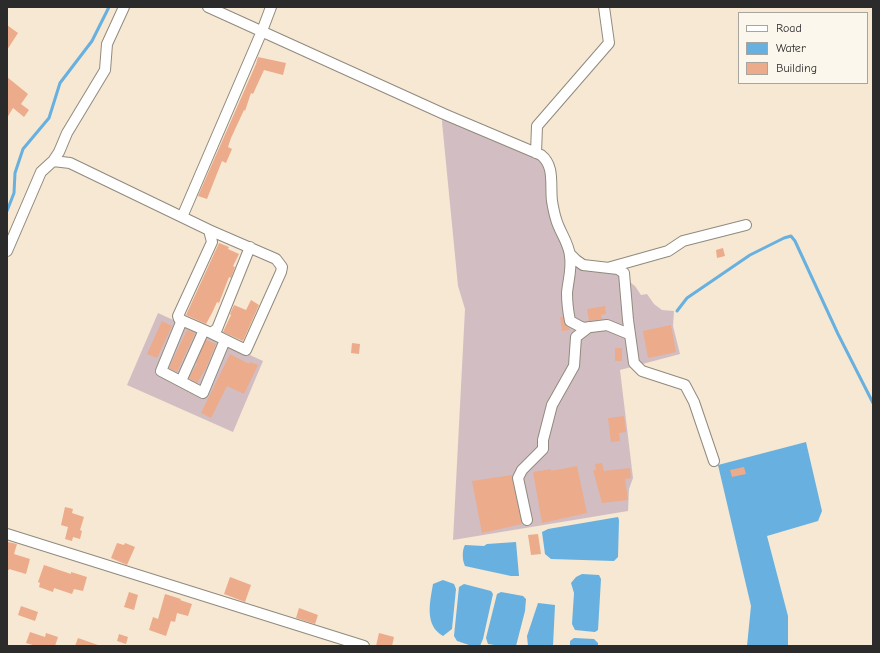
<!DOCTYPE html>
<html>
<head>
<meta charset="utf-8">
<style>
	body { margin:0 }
	#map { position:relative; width:880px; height:653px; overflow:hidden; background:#f6e8d2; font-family:"Comic Neue",sans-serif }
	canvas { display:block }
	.frame { position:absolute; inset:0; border:8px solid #2b2b2b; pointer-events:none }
	.legend { position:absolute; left:738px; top:12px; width:130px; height:72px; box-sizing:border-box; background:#fbf7ec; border:1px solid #a8a59f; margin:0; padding:5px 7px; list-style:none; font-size:12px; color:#2b2b2b }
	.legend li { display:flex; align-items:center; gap:8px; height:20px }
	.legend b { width:20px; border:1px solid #a8a59f }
</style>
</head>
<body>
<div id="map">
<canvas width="880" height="653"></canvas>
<div class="frame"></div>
<ul class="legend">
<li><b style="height:5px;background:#fff"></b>Road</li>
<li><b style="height:11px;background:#67b0df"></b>Water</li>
<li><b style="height:11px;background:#ecab8b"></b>Building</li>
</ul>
</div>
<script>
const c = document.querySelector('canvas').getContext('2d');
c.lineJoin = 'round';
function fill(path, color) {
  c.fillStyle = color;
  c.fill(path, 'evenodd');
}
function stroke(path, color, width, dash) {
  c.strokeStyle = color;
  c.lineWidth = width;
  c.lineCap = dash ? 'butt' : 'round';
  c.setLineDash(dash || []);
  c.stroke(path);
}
const industrial = new Path2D(`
	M 443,116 L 543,158 L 568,255 L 622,276 L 635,286 L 641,295 L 647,294 L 654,304 L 662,310 L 674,311 L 673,326 L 680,354 L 620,370 L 633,478 L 629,489 L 628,511 L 453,540 L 465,309 L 458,286 L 442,122 Z
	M 158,313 L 263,361 L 233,432 L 127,385 Z`);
const water = new Path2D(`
	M 806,442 L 822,511 L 818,521 L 767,536 L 788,616 L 788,646 L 747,646 L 751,606 L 718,465 Z
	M 618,517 L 619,520 L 618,557 L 614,561 L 551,559 L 545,554 L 542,532 L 548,529 Z
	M 516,542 L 519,576 L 511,576 L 465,566 C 462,560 462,550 465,545 L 484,546 L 487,544 Z
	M 582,574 L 599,575 L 601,579 L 598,630 L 595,632 L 575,630 L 572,624 L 574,593 L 571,583 L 576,577 Z
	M 443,580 L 454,584 L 456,589 L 452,629 L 443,636 C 424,625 430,602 433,584 Z
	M 464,584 L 491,591 L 493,594 L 483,639 L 480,646 L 472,646 L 457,641 L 454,636 L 459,587 Z
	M 501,592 L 523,596 L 526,599 L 525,611 L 516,646 L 501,646 L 488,644 L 486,638 L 497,594 Z
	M 538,603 L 555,605 L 553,646 L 528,646 L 527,636 Z
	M 574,638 L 594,639 L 598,643 L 598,646 L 570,646 L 570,641 Z`);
const stream = new Path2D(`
	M 7,211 L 14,193 L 15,173 L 23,149 L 49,118 L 60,83 L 92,41 L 109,7
	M 677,311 L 687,298 L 750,255 L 784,238 L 791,236 L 795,241 L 838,334 L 873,403`);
const building = new Path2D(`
	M 7,25 L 18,33 L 7,50 Z
	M 258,57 L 286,63 L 283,75 L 264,70 L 253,94 L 251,93 L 245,111 L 244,110 L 231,138 L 228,147 L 232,149 L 226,163 L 222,161 L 207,199 L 198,196 L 256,64 Z
	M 7,77 L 28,94 L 21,104 L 29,110 L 24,117 L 13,108 L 7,118 Z
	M 219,243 L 229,247 L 228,249 L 239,254 L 233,266 L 235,267 L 231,278 L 229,277 L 219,303 L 217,302 L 212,313 L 206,324 L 186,315 Z
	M 723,248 L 725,256 L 717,258 L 716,250 Z
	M 251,300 L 259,305 L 243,341 L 223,332 L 231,315 L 230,314 L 234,305 L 246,310 Z
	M 605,306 L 606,314 L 601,315 L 602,319 L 589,321 L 587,309 Z
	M 560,317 L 563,317 L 565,325 L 569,328 L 570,330 L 562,331 Z
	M 162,321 L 172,326 L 157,358 L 147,354 Z
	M 671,325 L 676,352 L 648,358 L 643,331 Z
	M 187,330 L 195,333 L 177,372 L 169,368 Z
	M 206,340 L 216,344 L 206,368 L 197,383 L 189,378 L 197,364 L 196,363 Z
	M 352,343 L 360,344 L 359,354 L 351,353 Z
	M 615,348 L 622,348 L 622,361 L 615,361 Z
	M 230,354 L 249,364 L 250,362 L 258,365 L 244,394 L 227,386 L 211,418 L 201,413 Z
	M 624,416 L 626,432 L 619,433 L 620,441 L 611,442 L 608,418 Z
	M 602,463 L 604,471 L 630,468 L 631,478 L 625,479 L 628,500 L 602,503 L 593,470 L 596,470 L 595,464 Z
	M 577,466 L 587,513 L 542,523 L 533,472 L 551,469 L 551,471 Z
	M 744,467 L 746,474 L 732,477 L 730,470 Z
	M 512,475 L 512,479 L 522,524 L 482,533 L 472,481 Z
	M 65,507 L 73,509 L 72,513 L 84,517 L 80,530 L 82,531 L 80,539 L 73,537 L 72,541 L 65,539 L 68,527 L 61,525 Z
	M 538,534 L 541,554 L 531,555 L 528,535 Z
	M 8,542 L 17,544 L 14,554 L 30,559 L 26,574 L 9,569 L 9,570 L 7,570 Z
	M 117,543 L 124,545 L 125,543 L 135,547 L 127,565 L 111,558 Z
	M 44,565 L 71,574 L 71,572 L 87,577 L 83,591 L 74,589 L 72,594 L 54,588 L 53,592 L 39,587 L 40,583 L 38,582 Z
	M 230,577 L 251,585 L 245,602 L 224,594 Z
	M 129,592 L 138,595 L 134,610 L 124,607 Z
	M 165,594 L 181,599 L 180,600 L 192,604 L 188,616 L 177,613 L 175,622 L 171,621 L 166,636 L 149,630 L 153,617 L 158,619 Z
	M 21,606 L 38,612 L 35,621 L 18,615 Z
	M 299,608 L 318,615 L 315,624 L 296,618 Z
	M 30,632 L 45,637 L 46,633 L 58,637 L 55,646 L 36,646 L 26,643 Z
	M 379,633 L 394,637 L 392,646 L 376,646 Z
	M 119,634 L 128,637 L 126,644 L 117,641 Z
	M 78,638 L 98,645 L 98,646 L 75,646 Z`);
const minor = new Path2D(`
	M 208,7 L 444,114 L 541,155 C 555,166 550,185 552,201 C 553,207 554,213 556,219 C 559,231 569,243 570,256 C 572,269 568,281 567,293 C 567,303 568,311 570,321 L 583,328 L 607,325 L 629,334
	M 536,153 L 537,126 L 609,43 L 604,7
	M 53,161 L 70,163 L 209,230 L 212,242 L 178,316 L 179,319 L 211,333 L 217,329 L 250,247
	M 182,217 L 262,31 L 271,7
	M 209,230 L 276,259 L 282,267 L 281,272 L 246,350 L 211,333
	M 7,251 L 41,172 L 53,161 L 59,152 L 67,133 L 105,70 L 107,44 L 124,7
	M 570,254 L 576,260 L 583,265 L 618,269 L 624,273 L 628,320 L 634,363 L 642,371 L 685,385 L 694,402 L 714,461
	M 611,267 L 668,251 L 683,241 L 746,225
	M 182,320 L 161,371 L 203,393 L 225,340
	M 181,381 L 204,330
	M 527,520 L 518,478 L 522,470 L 543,449 L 543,440 L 552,405 L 574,366 L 576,337 L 589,327
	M 7,534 L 364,646`);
fill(industrial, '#d2bec2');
fill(water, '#67b0df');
stroke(stream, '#67b0df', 3);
fill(building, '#ecab8b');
stroke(minor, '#908a7e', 12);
stroke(minor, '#fff', 10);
</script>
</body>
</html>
